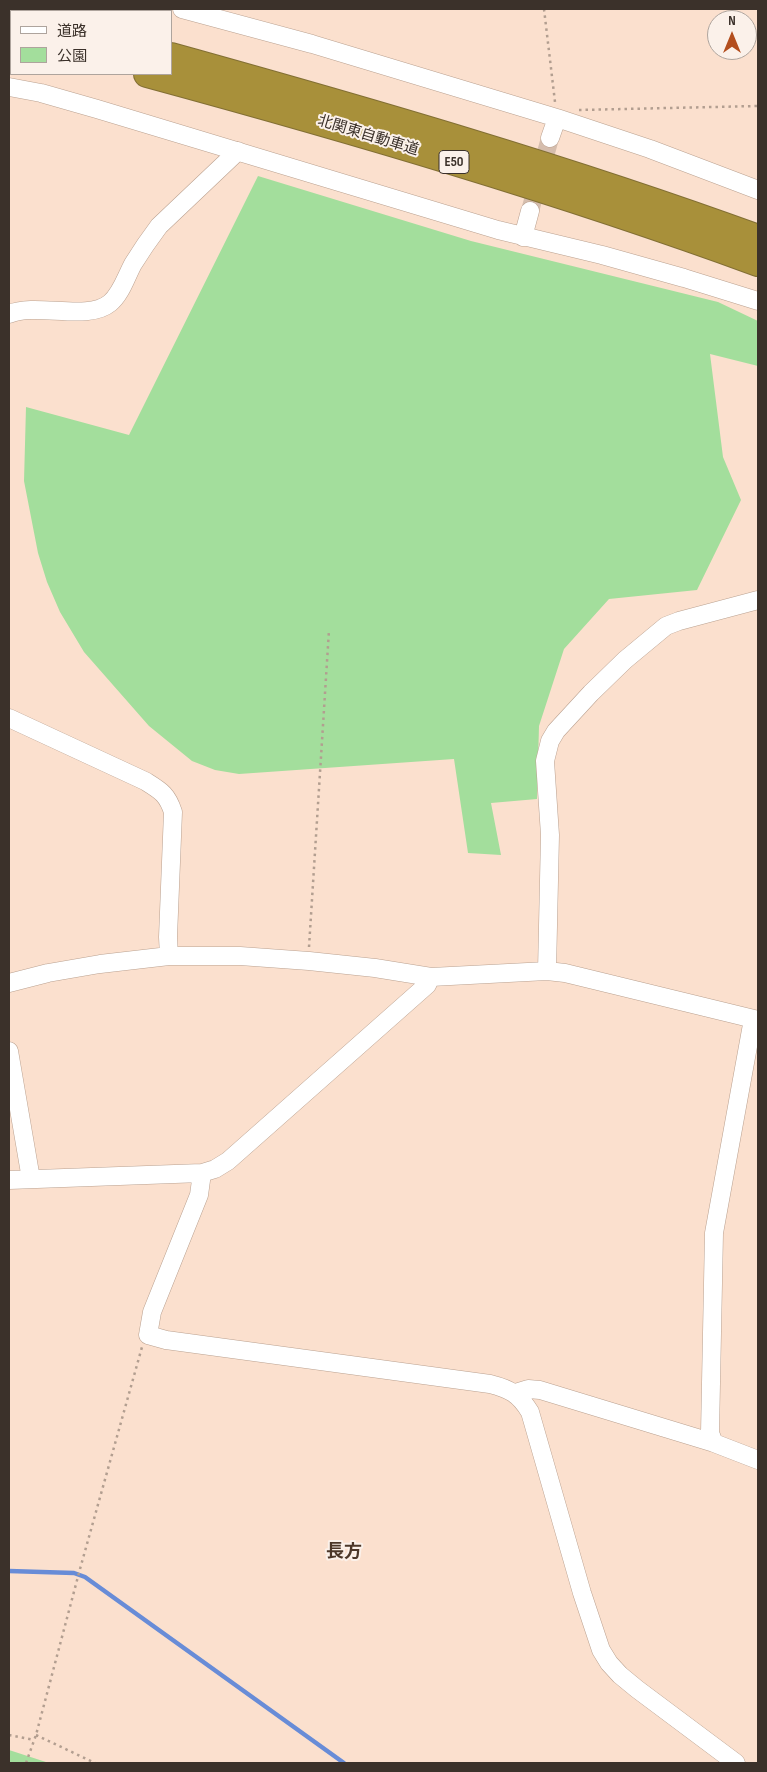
<!DOCTYPE html>
<html>
<head>
<meta charset="utf-8">
<style>
	body { margin:0 }
	#map { position:relative; width:767px; height:1772px; overflow:hidden; background:#fbe0ce; font-family:"Sofia Sans Condensed","Noto Sans JP",sans-serif }
	canvas { display:block }
	.frame { position:absolute; inset:0; border:10px solid #3b312a; pointer-events:none }
	.legend { position:absolute; left:10px; top:10px; width:162px; height:65px; box-sizing:border-box; background:#fbf1ea; border:1px solid #aea49d; margin:0; padding:6px 9px; list-style:none; font-size:15px; color:#3b312a }
	.legend li { display:flex; align-items:center; gap:10px; height:25px }
	.legend b { width:25px; border:1px solid #aea49d }
	.north { position:absolute; left:707px; top:10px; width:50px; height:50px; box-sizing:border-box; background:#fbf1ea; border:1px solid #aea49d; border-radius:50%; rotate:0deg; font-size:14px; font-weight:700; line-height:20px; text-align:center; color:#3b312a }
	.north::after { content:''; display:block; margin:auto; width:18px; height:22px; background:#b34e1e; clip-path:polygon(50% 0,100% 100%,50% 72%,0 100%) }
</style>
</head>
<body>
<div id="map">
<canvas width="767" height="1772"></canvas>
<div class="frame"></div>
<ul class="legend">
<li><b style="height:6px;background:#fff"></b>道路</li>
<li><b style="height:14px;background:#a3de9c"></b>公園</li>
</ul>
<div class="north">N</div>
</div>
<script>
const c = document.querySelector('canvas').getContext('2d');
c.lineJoin = 'round';
function fill(path, color) {
  c.fillStyle = color;
  c.fill(path, 'evenodd');
}
function stroke(path, color, width, dash) {
  c.strokeStyle = color;
  c.lineWidth = width;
  c.lineCap = dash ? 'butt' : 'round';
  c.setLineDash(dash || []);
  c.stroke(path);
}
function label(font, color, halo, rows, align = 'center') {
  c.font = font + ' "Sofia Sans Condensed","Noto Sans JP",sans-serif';
  c.lineWidth = 4;
  c.setLineDash([]);
  c.textBaseline = 'middle';
  c.strokeStyle = halo;
  c.fillStyle = color;
  for (const [text, x, y, turn = 0] of rows) {
    c.save();
    c.translate(x, y);
    c.rotate((+turn || 0) * Math.PI / 180);
    c.textAlign = isNaN(turn) ? turn : align;
    if (halo) c.strokeText(text, 0, 0);
    c.fillText(text, 0, 0);
    c.restore();
  }
}
const green = new Path2D(`
	M 258,176 L 471,241 L 718,302 L 758,321 L 758,366 L 710,354 L 723,457 L 741,500 L 697,590 L 609,599 L 564,649 L 539,726 L 537,799 L 491,803 L 501,855 L 468,853 L 454,759 L 239,774 L 215,770 L 192,761 L 149,726 L 84,652 L 60,612 L 47,582 L 38,553 L 24,481 L 26,407 L 129,435 Z
	M 9,1750 L 49,1763 L 9,1763 Z`);
const stream = new Path2D(`
	M 9,1571 L 74,1573 L 85,1577 L 344,1763`);
const minorTunnel = new Path2D(`
	M 530,211 L 550,138`);
const path = new Path2D(`
	M 544,9 L 555,102
	M 579,110 L 758,106
	M 309,947 L 329,630
	M 9,1735 L 34,1740
	M 36,1735 L 95,1763
	M 26,1763 L 36,1735 L 80,1569 L 142,1347`);
const minor = new Path2D(`
	M 182,9 L 312,44 L 557,118 L 650,149 L 758,190
	M 9,87 L 41,93 L 97,109 L 498,230 L 602,255 L 684,278 L 758,301
	M 550,138 L 557,118
	M 523,237 L 530,211
	M 9,314 C 37,302 87,322 110,303 C 121,294 126,277 133,264 C 141,251 150,238 159,226 L 238,151
	M 9,718 L 145,781 C 161,791 167,794 173,812 L 168,937 L 169,956
	M 547,971 L 550,835 L 545,761 L 550,741 L 556,731 L 591,693 L 625,660 L 666,626 L 679,621 L 758,600
	M 9,983 L 48,973 L 100,964 L 169,956 L 240,956 L 309,961 L 375,968 L 431,977 L 547,971 L 565,973 L 758,1020
	M 753,1019 L 714,1233 L 710,1433 L 714,1443 L 758,1460
	M 9,1051 L 31,1179
	M 202,1173 L 199,1195 L 152,1312 L 148,1335 L 166,1340 L 490,1384 C 510,1389 519,1394 530,1412 L 582,1593 L 601,1650 L 609,1663 L 620,1675 L 637,1689 L 736,1763
	M 9,1180 L 202,1173 L 215,1169 L 228,1161 L 427,985 L 431,977
	M 515,1393 L 528,1389 L 540,1390 L 714,1443`);
const highway = new Path2D(`
	M 9,12 L 11,13
	M 9,37 L 11,37
	M 171,56 C 369,111 566,168 758,238
	M 147,74 C 353,130 558,190 758,263`);
const shields = [
	[454,162,30]
];
const shieldNames = [
	["E50",454,162]
];
const streetNames = [
	["北関東自動車道",368,136,17]
];
const quarterNames = [
	["長方",344,1552]
];
fill(green, '#a3de9c');
stroke(stream, '#688cd7', 4.5);
stroke(minorTunnel, '#d5bdad', 18, [18, 9]);
stroke(minor, '#baa190', 19);
stroke(highway, '#826f34', 28);
stroke(path, '#b29e90', 2.5, [2.5, 4]);
stroke(minor, '#fff', 18);
stroke(highway, '#a8903a', 26);
for (const [x, y, w] of shields) {
  const box = new Path2D();
  box.roundRect(x - w / 2, y - 11.5, w, 23, 4);
  c.fillStyle = '#fbf1ea';
  c.fill(box);
  stroke(box, '#3b312a', 1);
}
label('bold 14px', '#3b312a', null, shieldNames);
label('15px', '#3b312a', '#fbf1ea', streetNames);
label('bold 18px', '#4c3729', '#fbf1ea', quarterNames);
</script>
</body>
</html>
